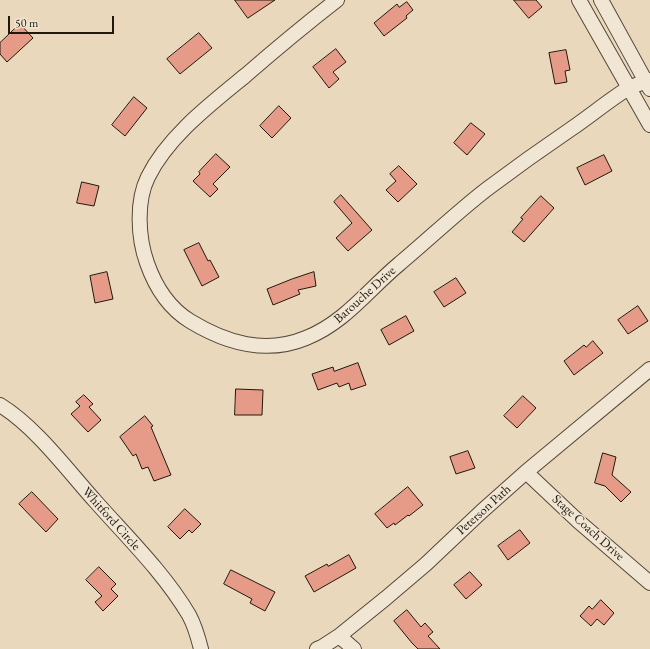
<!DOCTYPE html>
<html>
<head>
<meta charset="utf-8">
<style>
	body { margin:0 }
	#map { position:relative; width:650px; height:649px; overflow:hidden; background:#ead8bd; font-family:"EB Garamond",serif }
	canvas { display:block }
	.scale { position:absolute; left:8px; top:16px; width:106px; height:18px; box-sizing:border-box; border:2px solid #21180c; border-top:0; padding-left:5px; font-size:12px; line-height:14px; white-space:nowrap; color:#21180c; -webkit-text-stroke:3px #f1e6d4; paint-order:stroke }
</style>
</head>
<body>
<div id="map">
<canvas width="650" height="649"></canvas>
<div class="scale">50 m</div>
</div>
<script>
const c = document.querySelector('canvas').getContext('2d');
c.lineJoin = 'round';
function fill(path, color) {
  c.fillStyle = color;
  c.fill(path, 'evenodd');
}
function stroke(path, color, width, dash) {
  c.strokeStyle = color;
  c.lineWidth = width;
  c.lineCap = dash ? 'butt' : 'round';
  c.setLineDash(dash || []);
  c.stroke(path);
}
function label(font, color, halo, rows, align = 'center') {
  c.font = font + ' "EB Garamond",serif';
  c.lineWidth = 3;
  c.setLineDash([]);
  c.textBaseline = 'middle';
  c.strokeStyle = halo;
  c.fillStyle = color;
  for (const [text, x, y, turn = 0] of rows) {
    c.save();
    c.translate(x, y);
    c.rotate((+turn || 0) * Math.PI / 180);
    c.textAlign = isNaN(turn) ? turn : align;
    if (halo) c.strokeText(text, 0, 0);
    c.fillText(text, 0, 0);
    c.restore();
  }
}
const building = new Path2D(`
	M 235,0 L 275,0 L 248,18 Z
	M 514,0 L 536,0 L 542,7 L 529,18 Z
	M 407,2 L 413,10 L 406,16 L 407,18 L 384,36 L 374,23 L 397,4 L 399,7 Z
	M 20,24 L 33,38 L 7,62 L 0,54 L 0,43 Z
	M 199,33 L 212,48 L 180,74 L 167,59 Z
	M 336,49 L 346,62 L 333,72 L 339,79 L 329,88 L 313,67 Z
	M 566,50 L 570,70 L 565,71 L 567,82 L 555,84 L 549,53 Z
	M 134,97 L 147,108 L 125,136 L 112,125 Z
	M 279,106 L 291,118 L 272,138 L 260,126 Z
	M 471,123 L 485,134 L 467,155 L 454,143 Z
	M 216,154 L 230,167 L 213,184 L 218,189 L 210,197 L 193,181 L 200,174 L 199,172 Z
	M 604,155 L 612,171 L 585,185 L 577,168 Z
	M 399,166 L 417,184 L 398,202 L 386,190 L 396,181 L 390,174 Z
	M 82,182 L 99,186 L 94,206 L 77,203 Z
	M 341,195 L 372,230 L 348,251 L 336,238 L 352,223 L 334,202 Z
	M 541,196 L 554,208 L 524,242 L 512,232 L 523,219 L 521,218 Z
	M 199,243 L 208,261 L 210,260 L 219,277 L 202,286 L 184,250 Z
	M 107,272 L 113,299 L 95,303 L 90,276 Z
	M 314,272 L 316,286 L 298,290 L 300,294 L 273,305 L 267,289 L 292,279 Z
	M 456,278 L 466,293 L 444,307 L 434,292 Z
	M 638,306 L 648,321 L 628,334 L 618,320 Z
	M 406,316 L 414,331 L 389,345 L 381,330 Z
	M 593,341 L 603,353 L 574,375 L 564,361 L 584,345 L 586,347 Z
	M 358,363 L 366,385 L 351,390 L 349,383 L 339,387 L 337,383 L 318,390 L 312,374 L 333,367 L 334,371 Z
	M 236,389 L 263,390 L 262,415 L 235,415 Z
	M 84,395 L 93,404 L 89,407 L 101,420 L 88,432 L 71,414 L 80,406 L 76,402 Z
	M 523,396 L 536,408 L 517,428 L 504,416 Z
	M 145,416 L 153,426 L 151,427 L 171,475 L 154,481 L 148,467 L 142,469 L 136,454 L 133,456 L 120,437 Z
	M 468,451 L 475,468 L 456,474 L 450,457 Z
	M 603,453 L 616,457 L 612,475 L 631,492 L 621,502 L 605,486 L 595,483 Z
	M 408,487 L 423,505 L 409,516 L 408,515 L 395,525 L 394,523 L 387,528 L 375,514 Z
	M 32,492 L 58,519 L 46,532 L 19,504 Z
	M 185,509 L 201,524 L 192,533 L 189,530 L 180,539 L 168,527 Z
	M 520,530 L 530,543 L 508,560 L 498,546 Z
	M 349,555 L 356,568 L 314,592 L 305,576 L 327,564 L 328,566 Z
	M 99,567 L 116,584 L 111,589 L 118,596 L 103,611 L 95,602 L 102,596 L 86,580 Z
	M 231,570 L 275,592 L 265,611 L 250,603 L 252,599 L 224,584 Z
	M 470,572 L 482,585 L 466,599 L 454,585 Z
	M 601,600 L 614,613 L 604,625 L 597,619 L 591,626 L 580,616 L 589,606 L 592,609 Z
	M 407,610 L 421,627 L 425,623 L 433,632 L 428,636 L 440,649 L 418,649 L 412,643 L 394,621 Z`);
const minor = new Path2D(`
	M 337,0 C 306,24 276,49 246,75 C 212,103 168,136 148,177 C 136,201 138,238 147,263 C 155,286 169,308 190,321 C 226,343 265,355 306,338 C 344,323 367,291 398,265 C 428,240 456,213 487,189 C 515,168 543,148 571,129 C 590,116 608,101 627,89 C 634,85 643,83 650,80
	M 579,0 L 650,125
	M 601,0 L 650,89
	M 0,405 C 36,427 68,471 96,502 C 128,538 164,573 189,615 C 195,626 198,637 201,649
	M 526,472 L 578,521 L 650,583
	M 339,636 L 354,649
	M 317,649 L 322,647 L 339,636 L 386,598 L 426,564 L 481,512 L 526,472 L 650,369`);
const streetNames = [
	["Barouche Drive",365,295,-42],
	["Peterson Path",484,510,-42],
	["Whitford Circle",111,519,48],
	["Stage Coach Drive",588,528,42]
];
fill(building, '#e69b88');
stroke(building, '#21180c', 1);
stroke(minor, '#534838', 16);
stroke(minor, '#f1e6d4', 14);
label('13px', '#21180c', '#f1e6d4', streetNames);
</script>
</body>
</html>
